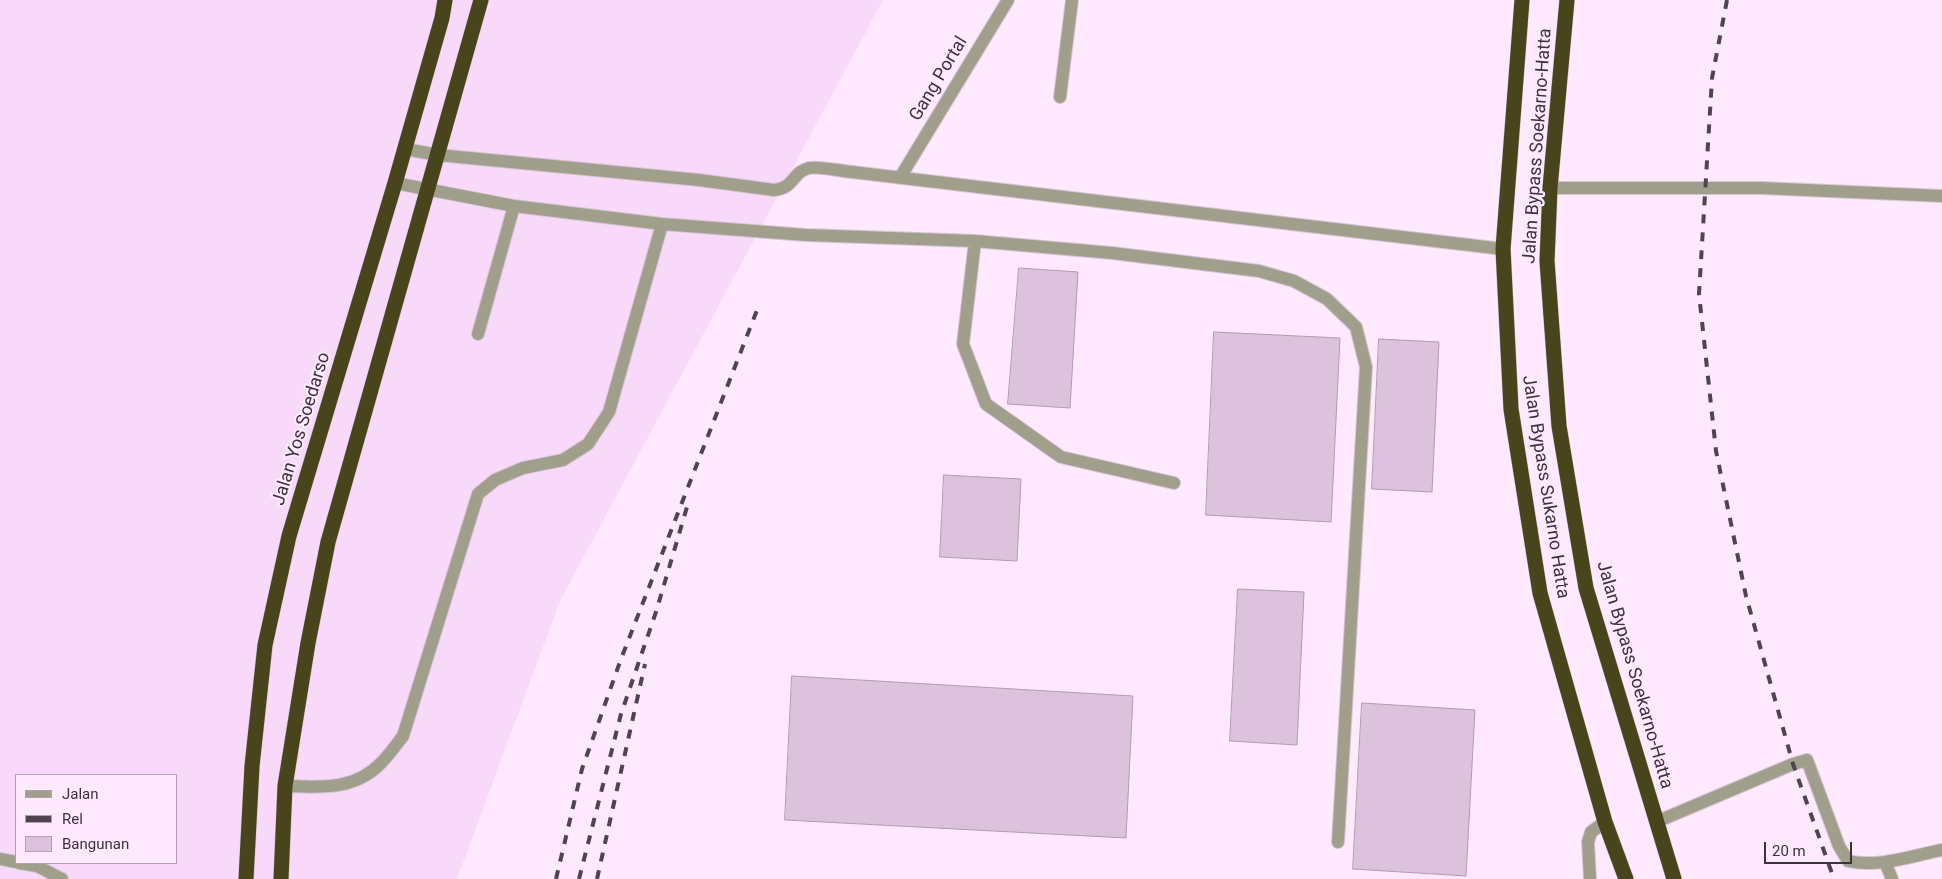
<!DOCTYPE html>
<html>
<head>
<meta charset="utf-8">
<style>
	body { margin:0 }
	#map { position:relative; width:1942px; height:879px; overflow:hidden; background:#fee9fe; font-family:Roboto,sans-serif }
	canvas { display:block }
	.legend { position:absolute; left:15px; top:774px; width:162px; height:90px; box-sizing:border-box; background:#fee9fe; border:1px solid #b0a0b0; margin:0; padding:6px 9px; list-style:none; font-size:15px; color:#3b323c }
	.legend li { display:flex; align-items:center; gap:10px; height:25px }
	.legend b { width:25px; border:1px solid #b0a0b0 }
	.scale { position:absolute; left:1764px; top:842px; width:88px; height:22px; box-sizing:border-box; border:2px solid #3b323c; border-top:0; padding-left:6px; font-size:15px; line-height:18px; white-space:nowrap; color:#3b323c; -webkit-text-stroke:4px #fee9fe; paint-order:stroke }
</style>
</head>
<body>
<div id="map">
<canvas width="1942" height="879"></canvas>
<ul class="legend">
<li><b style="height:6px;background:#a09f8c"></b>Jalan</li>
<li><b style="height:6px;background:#4f4450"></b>Rel</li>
<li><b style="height:14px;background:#dcc2dc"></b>Bangunan</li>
</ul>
<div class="scale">20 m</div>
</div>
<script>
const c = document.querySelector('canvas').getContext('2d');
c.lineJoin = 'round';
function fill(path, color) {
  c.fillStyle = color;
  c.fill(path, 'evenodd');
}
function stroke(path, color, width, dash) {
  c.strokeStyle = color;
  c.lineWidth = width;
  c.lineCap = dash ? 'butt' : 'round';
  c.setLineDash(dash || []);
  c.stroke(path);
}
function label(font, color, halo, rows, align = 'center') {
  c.font = font + ' Roboto,sans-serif';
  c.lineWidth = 4.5;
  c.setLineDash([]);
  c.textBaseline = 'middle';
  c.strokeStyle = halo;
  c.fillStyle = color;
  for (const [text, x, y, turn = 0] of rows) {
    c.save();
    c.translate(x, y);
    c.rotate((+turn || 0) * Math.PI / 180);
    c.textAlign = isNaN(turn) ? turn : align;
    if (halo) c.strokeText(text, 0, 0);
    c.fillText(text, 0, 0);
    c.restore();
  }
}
const built = new Path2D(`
	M 0,0 L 883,0 L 560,601 L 457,879 L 0,879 ZM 16,775 L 176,775 L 176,863 L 16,863 Z`);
const building = new Path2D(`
	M 1019,268 L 1078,272 L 1070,408 L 1008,404 Z
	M 1214,332 L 1340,338 L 1331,522 L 1206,515 Z
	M 1379,339 L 1439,342 L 1432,492 L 1372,489 Z
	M 944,475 L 1021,479 L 1017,561 L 940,557 Z
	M 1238,589 L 1304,592 L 1297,745 L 1230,741 Z
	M 792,676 L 1133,696 L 1126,838 L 785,820 Z
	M 1362,703 L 1475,710 L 1466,876 L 1353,869 Z`);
const lane = new Path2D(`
	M 1060,97 L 1072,0
	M 405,149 L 438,155 L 699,180 L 774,190 C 795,188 792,172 809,168 C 819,166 841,171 852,172 L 1503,249
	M 395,183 L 514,206
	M 975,241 L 963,344 L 986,404 L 1061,457 L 1174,483
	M 478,334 L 514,206 L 662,224 L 806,235 L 975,241 L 1112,253 L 1259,271 L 1294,281 L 1327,299 L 1356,327 L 1366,367 L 1338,842
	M 285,786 C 320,787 354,791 381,763 C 389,755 396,745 403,736 L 478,494 L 495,480 L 523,468 L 563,460 L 588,444 L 609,412 L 662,224
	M 0,859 L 16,862
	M 19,863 L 37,866 L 62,879`);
const street = new Path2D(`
	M 901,176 L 1008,0
	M 1550,188 L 1761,188 L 1942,196
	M 1656,822 L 1793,764 L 1807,760 L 1839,846 L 1848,861 C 1879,868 1911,856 1942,850
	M 1885,862 L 1892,879
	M 1590,879 L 1588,842 L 1591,832 L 1605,822`);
const highway = new Path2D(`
	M 1522,0 L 1503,249 L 1511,409 L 1540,593 L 1605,822 L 1626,879
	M 1567,0 L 1550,188 L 1547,261 L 1559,426 L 1586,588 L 1674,879
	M 246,879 L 252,766 L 265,645 L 289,536 L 395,183 L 442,18 L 445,0
	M 281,879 L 285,786 L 308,643 L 328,542 L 481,0`);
const rail = new Path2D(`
	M 1727,0 L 1712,78 L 1699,294 L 1716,451 L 1746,596 L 1793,764 L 1834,879
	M 556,879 L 582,769 L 621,659 L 759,305
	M 579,879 L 621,714 L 656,612 L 687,507
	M 597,879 L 645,664`);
const streetNames = [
	["Gang Portal",939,79,-59],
	["Jalan Bypass Soekarno-Hatta",1538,146,-86],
	["Jalan Yos Soedarso",302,429,-73],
	["Jalan Bypass Sukarno Hatta",1545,487,81],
	["Jalan Bypass Soekarno-Hatta",1634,675,74]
];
fill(built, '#f8d9f9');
fill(building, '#dcc2dc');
stroke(building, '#b29ab2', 1);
stroke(lane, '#d7c4d7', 14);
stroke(street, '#d7c4d7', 14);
stroke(highway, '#d7c4d7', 16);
stroke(lane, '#a09f8c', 12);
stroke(street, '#a09f8c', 12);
stroke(highway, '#48441b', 15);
stroke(rail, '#4f4450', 4, [9, 9]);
label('18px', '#3b323c', '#fee9fe', streetNames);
</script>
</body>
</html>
